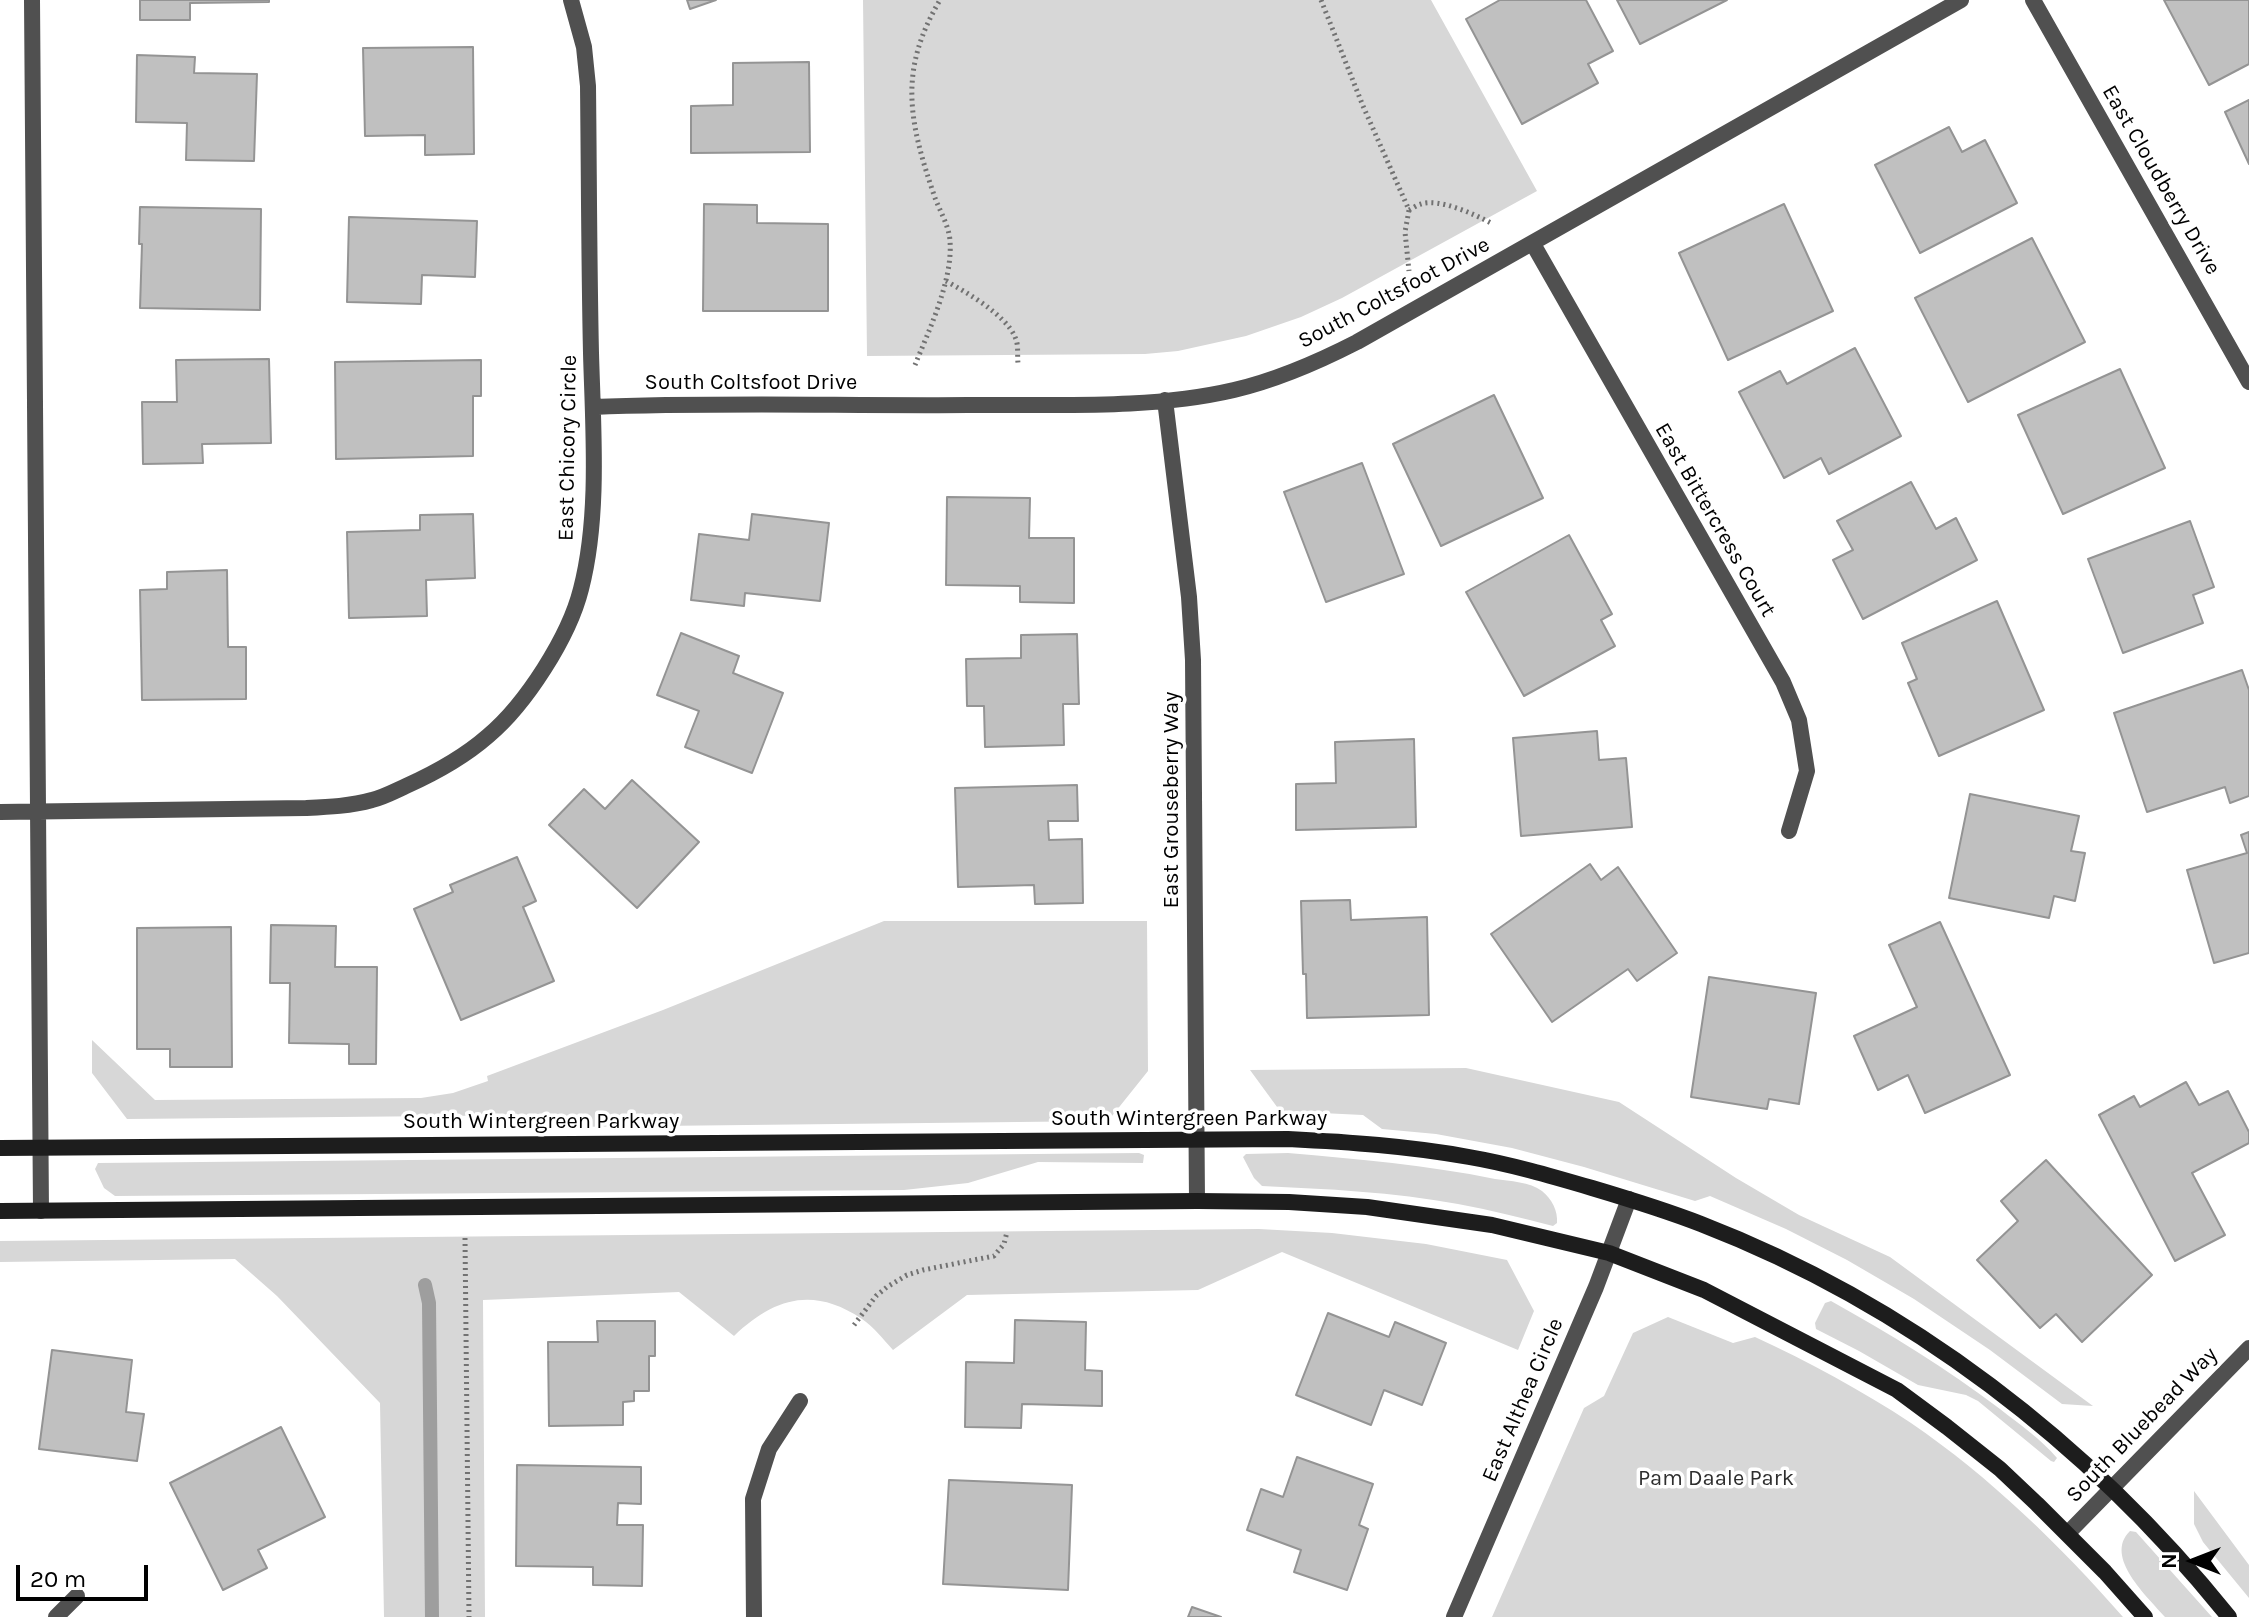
<!DOCTYPE html>
<html>
<head>
<meta charset="utf-8">
<style>
	body { margin:0 }
	#map { position:relative; width:2249px; height:1617px; overflow:hidden; background:#fff; font-family:Karla,sans-serif }
	canvas { display:block }
	.north { position:absolute; left:2153px; top:1521px; width:80px; height:80px; -webkit-text-stroke:6px #fff; paint-order:stroke; rotate:270deg; font-size:22px; font-weight:700; line-height:32px; text-align:center; color:#000 }
	.north::after { content:''; display:block; margin:auto; width:28px; height:36px; background:#000; clip-path:polygon(50% 0,100% 100%,50% 72%,0 100%) }
	.scale { position:absolute; left:16px; top:1565px; width:132px; height:36px; box-sizing:border-box; border:4px solid #000; border-top:0; padding-left:10px; font-size:24px; line-height:28px; white-space:nowrap; color:#000; -webkit-text-stroke:6px #fff; paint-order:stroke }
</style>
</head>
<body>
<div id="map">
<canvas width="2249" height="1617"></canvas>
<div class="north">N</div>
<div class="scale">20 m</div>
</div>
<script>
const c = document.querySelector('canvas').getContext('2d');
c.lineJoin = 'round';
function fill(path, color) {
  c.fillStyle = color;
  c.fill(path, 'evenodd');
}
function stroke(path, color, width, dash) {
  c.strokeStyle = color;
  c.lineWidth = width;
  c.lineCap = dash ? 'butt' : 'round';
  c.setLineDash(dash || []);
  c.stroke(path);
}
function label(font, color, halo, rows, align = 'center') {
  c.font = font + ' Karla,sans-serif';
  c.lineWidth = 7;
  c.setLineDash([]);
  c.textBaseline = 'middle';
  c.strokeStyle = halo;
  c.fillStyle = color;
  for (const [text, x, y, turn = 0] of rows) {
    c.save();
    c.translate(x, y);
    c.rotate((+turn || 0) * Math.PI / 180);
    c.textAlign = isNaN(turn) ? turn : align;
    if (halo) c.strokeText(text, 0, 0);
    c.fillText(text, 0, 0);
    c.restore();
  }
}
const green = new Path2D(`
	M 863,0 L 1431,0 L 1537,191 L 1342,298 L 1301,317 L 1246,336 L 1178,351 L 1145,354 L 867,356 Z
	M 884,921 L 1147,921 L 1148,1071 L 1108,1121 L 566,1127 L 548,1115 L 127,1119 L 92,1073 L 92,1040 L 155,1100 L 421,1098 L 453,1093 L 488,1081 L 487,1076 L 663,1010 Z
	M 1466,1068 L 1619,1102 L 1736,1178 L 1799,1215 L 1890,1257 L 2093,1406 L 2062,1404 L 1990,1350 L 1914,1299 L 1847,1260 L 1786,1229 L 1710,1196 L 1695,1201 L 1584,1167 L 1512,1148 L 1436,1134 L 1382,1129 L 1363,1115 L 1280,1111 L 1250,1070 Z
	M 1139,1153 L 1144,1155 L 1143,1163 L 1038,1162 L 968,1183 L 904,1190 L 115,1196 L 104,1188 L 95,1169 L 98,1163 Z
	M 1288,1153 C 1358,1159 1427,1165 1495,1179 C 1510,1181 1530,1182 1542,1191 C 1552,1199 1558,1211 1557,1223 L 1553,1226 C 1522,1218 1490,1210 1458,1204 C 1393,1192 1327,1189 1262,1186 L 1254,1178 L 1243,1157 L 1246,1154 Z
	M 1259,1229 L 1332,1233 L 1426,1244 L 1507,1260 L 1534,1311 L 1518,1350 L 1282,1252 L 1198,1290 L 967,1295 L 893,1350 C 883,1339 874,1327 862,1319 C 813,1286 774,1298 734,1336 L 679,1292 L 483,1300 L 485,1617 L 384,1617 L 380,1403 L 277,1296 L 235,1259 L 0,1262 L 0,1241 Z
	M 1831,1301 C 1890,1334 1946,1368 2000,1409 C 2019,1424 2041,1439 2057,1458 L 2054,1462 L 2051,1461 L 1978,1401 L 1966,1395 L 1918,1385 L 1859,1351 L 1816,1329 L 1815,1323 L 1825,1303 Z
	M 1668,1317 L 1733,1343 L 1755,1337 C 1809,1362 1861,1390 1911,1423 C 1990,1477 2061,1546 2123,1617 L 1492,1617 L 1584,1408 L 1604,1396 L 1633,1333 Z
	M 2194,1491 L 2249,1565 L 2249,1598 L 2203,1542 L 2194,1524 Z
	M 2130,1531 L 2136,1532 L 2212,1617 L 2165,1617 C 2148,1597 2103,1557 2130,1531 Z`);
const stream = new Path2D(`
	M 425,1285 L 429,1303 L 432,1617`);
const building = new Path2D(`
	M 140,0 L 269,0 L 269,2 L 190,3 L 190,20 L 140,20 Z
	M 687,0 L 716,0 L 690,9 Z
	M 1500,0 L 1586,0 L 1613,51 L 1588,64 L 1598,83 L 1522,124 L 1466,19 Z
	M 1617,0 L 1727,0 L 1640,44 Z
	M 2164,0 L 2249,0 L 2249,64 L 2209,85 Z
	M 473,47 L 474,154 L 425,155 L 425,135 L 365,136 L 363,48 Z
	M 137,55 L 195,57 L 194,73 L 257,74 L 254,161 L 186,160 L 187,123 L 136,122 Z
	M 809,62 L 810,152 L 691,153 L 691,106 L 733,105 L 733,63 Z
	M 2249,100 L 2249,164 L 2225,112 Z
	M 1949,127 L 1962,152 L 1985,140 L 2017,203 L 1920,253 L 1875,165 Z
	M 704,204 L 757,205 L 757,223 L 828,224 L 828,311 L 703,311 Z
	M 1784,204 L 1833,311 L 1728,360 L 1679,253 Z
	M 140,207 L 261,209 L 260,310 L 140,308 L 142,244 L 139,244 Z
	M 349,217 L 477,221 L 475,277 L 422,275 L 421,304 L 347,302 Z
	M 2032,238 L 2085,342 L 1968,402 L 1915,298 Z
	M 1855,348 L 1901,436 L 1829,474 L 1821,458 L 1784,478 L 1739,392 L 1780,371 L 1787,384 Z
	M 269,359 L 271,443 L 202,444 L 203,463 L 143,464 L 142,402 L 177,402 L 176,360 Z
	M 481,360 L 481,396 L 473,396 L 473,456 L 336,459 L 335,362 Z
	M 2120,369 L 2165,468 L 2063,514 L 2018,415 Z
	M 1494,395 L 1543,498 L 1441,546 L 1393,444 Z
	M 1362,463 L 1404,574 L 1326,602 L 1284,492 Z
	M 1911,482 L 1936,529 L 1956,518 L 1977,560 L 1863,619 L 1833,560 L 1853,550 L 1837,521 Z
	M 947,497 L 1030,498 L 1029,538 L 1074,538 L 1074,603 L 1020,602 L 1020,586 L 946,585 Z
	M 473,514 L 475,578 L 426,580 L 427,616 L 349,618 L 347,532 L 420,530 L 420,515 Z
	M 752,514 L 829,523 L 820,601 L 745,593 L 744,606 L 691,600 L 699,534 L 749,540 Z
	M 2190,521 L 2214,587 L 2193,595 L 2203,623 L 2123,653 L 2088,559 Z
	M 1569,535 L 1612,614 L 1601,620 L 1615,646 L 1524,696 L 1466,592 Z
	M 227,570 L 228,647 L 246,647 L 246,699 L 142,700 L 140,590 L 167,589 L 167,572 Z
	M 1997,601 L 2044,710 L 1939,756 L 1908,683 L 1917,679 L 1902,643 Z
	M 681,633 L 739,656 L 733,673 L 783,693 L 752,773 L 685,747 L 699,711 L 657,695 Z
	M 1077,634 L 1079,704 L 1063,704 L 1064,745 L 985,747 L 984,706 L 967,706 L 966,659 L 1021,658 L 1021,635 Z
	M 2242,670 L 2249,690 L 2249,796 L 2230,803 L 2225,787 L 2147,812 L 2114,713 Z
	M 1597,731 L 1599,760 L 1626,758 L 1632,827 L 1521,836 L 1513,738 Z
	M 1414,739 L 1416,827 L 1296,830 L 1296,784 L 1336,783 L 1335,742 Z
	M 632,780 L 699,842 L 637,908 L 549,825 L 584,789 L 605,809 Z
	M 1077,785 L 1078,821 L 1048,821 L 1049,840 L 1082,839 L 1083,903 L 1035,904 L 1034,885 L 958,887 L 955,788 Z
	M 1970,794 L 2079,816 L 2071,851 L 2085,853 L 2075,901 L 2054,896 L 2049,918 L 1949,898 Z
	M 2249,832 L 2249,953 L 2214,963 L 2187,870 L 2247,853 L 2241,835 Z
	M 517,857 L 536,901 L 523,907 L 554,981 L 461,1020 L 414,909 L 453,892 L 450,885 Z
	M 1590,864 L 1601,880 L 1618,867 L 1677,953 L 1637,981 L 1628,969 L 1552,1022 L 1491,934 Z
	M 1350,900 L 1351,920 L 1427,917 L 1429,1015 L 1307,1018 L 1306,974 L 1303,974 L 1301,901 Z
	M 1940,922 L 2010,1075 L 1925,1113 L 1908,1075 L 1878,1090 L 1854,1036 L 1917,1007 L 1889,945 Z
	M 271,925 L 336,926 L 335,967 L 377,967 L 376,1064 L 349,1064 L 349,1044 L 289,1043 L 290,983 L 270,983 Z
	M 231,927 L 232,1067 L 170,1067 L 170,1049 L 137,1049 L 137,928 Z
	M 1709,977 L 1816,993 L 1799,1104 L 1769,1099 L 1767,1109 L 1691,1097 Z
	M 2186,1082 L 2199,1105 L 2228,1091 L 2249,1132 L 2249,1143 L 2192,1173 L 2225,1235 L 2175,1261 L 2099,1115 L 2134,1096 L 2140,1107 Z
	M 2046,1160 L 2152,1275 L 2082,1342 L 2056,1314 L 2040,1328 L 1977,1260 L 2018,1221 L 2001,1201 Z
	M 1328,1313 L 1389,1337 L 1395,1322 L 1446,1343 L 1422,1405 L 1384,1390 L 1371,1425 L 1296,1395 Z
	M 1015,1320 L 1086,1322 L 1085,1370 L 1102,1371 L 1102,1406 L 1022,1404 L 1021,1428 L 965,1427 L 966,1362 L 1014,1363 Z
	M 597,1321 L 655,1321 L 655,1356 L 649,1356 L 649,1391 L 634,1391 L 634,1401 L 623,1402 L 623,1425 L 549,1426 L 548,1342 L 598,1342 Z
	M 52,1350 L 132,1360 L 126,1412 L 144,1414 L 137,1461 L 39,1449 Z
	M 281,1427 L 325,1517 L 258,1550 L 267,1568 L 223,1590 L 170,1483 Z
	M 1297,1457 L 1373,1484 L 1359,1525 L 1368,1529 L 1347,1590 L 1294,1572 L 1301,1550 L 1247,1530 L 1261,1489 L 1283,1497 Z
	M 517,1465 L 641,1467 L 641,1504 L 618,1503 L 617,1525 L 643,1525 L 642,1586 L 593,1585 L 593,1567 L 516,1566 Z
	M 949,1480 L 1072,1485 L 1068,1590 L 943,1584 Z
	M 1192,1607 L 1221,1617 L 1188,1617 Z`);
const path = new Path2D(`
	M 1321,0 L 1363,106 L 1409,210 L 1405,232 L 1409,271
	M 1409,210 C 1413,208 1417,205 1421,204 C 1439,198 1474,214 1491,223
	M 946,281 C 966,292 1006,315 1015,337 C 1019,345 1017,355 1018,363
	M 915,365 C 929,330 953,280 950,241 C 949,225 939,210 934,195 C 909,121 898,71 940,0
	M 465,1238 L 469,1617
	M 854,1325 L 876,1296 L 887,1287 L 907,1275 L 923,1270 L 994,1256 L 1004,1244 L 1007,1232`);
const street = new Path2D(`
	M 32,0 L 41,1211
	M 2033,0 L 2249,382
	M 1533,244 L 1783,682 L 1799,720 L 1807,771 L 1789,831
	M 1165,400 L 1189,597 L 1193,660 L 1197,1201
	M 593,407 C 718,402 843,406 968,405 C 1056,404 1148,410 1234,390 C 1277,380 1318,362 1357,342 L 1961,0
	M 0,812 L 306,808 C 328,807 351,806 372,800 C 384,797 395,791 406,786 C 435,773 464,757 488,736 C 526,704 569,637 581,589 C 600,516 593,428 591,353 C 589,264 589,175 588,86 L 584,47 L 571,0
	M 2068,1533 L 2249,1348
	M 56,1617 L 77,1596
	M 754,1617 L 753,1499 L 769,1449 L 800,1401
	M 1454,1617 L 1596,1287 L 1629,1199`);
const secondary = new Path2D(`
	M 0,1148 L 1288,1139 C 1348,1142 1409,1146 1469,1157 C 1510,1164 1551,1176 1592,1188 C 1629,1199 1665,1210 1701,1224 C 1908,1304 2090,1444 2229,1617
	M 0,1211 L 1197,1201 L 1289,1202 L 1367,1207 L 1492,1225 L 1609,1253 L 1704,1290 L 1897,1390 L 1947,1427 L 2000,1469 L 2037,1504 L 2105,1572 L 2145,1617`);
const streetNames = [
	["East Cloudberry Drive",2161,180,60],
	["South Coltsfoot Drive",1394,293,-28],
	["South Coltsfoot Drive",751,383],
	["East Chicory Circle",568,448,-89],
	["East Bittercress Court",1715,520,60],
	["East Grouseberry Way",1172,800,-90],
	["South Wintergreen Parkway",1189,1119],
	["South Wintergreen Parkway",541,1122],
	["East Althea Circle",1523,1400,-67],
	["South Bluebead Way",2142,1425,-46]
];
const parkNames = [
	["Pam Daale Park",1716,1479]
];
fill(green, '#d7d7d7');
stroke(stream, '#9e9e9e', 14);
fill(building, '#c0c0c0');
stroke(building, '#949494', 2);
stroke(path, '#727272', 5, [2, 4]);
stroke(street, '#505050', 16);
stroke(secondary, '#1d1d1d', 16);
label('22px', '#000', '#fff', streetNames);
label('22px', '#2e2e2e', '#fff', parkNames);
</script>
</body>
</html>
